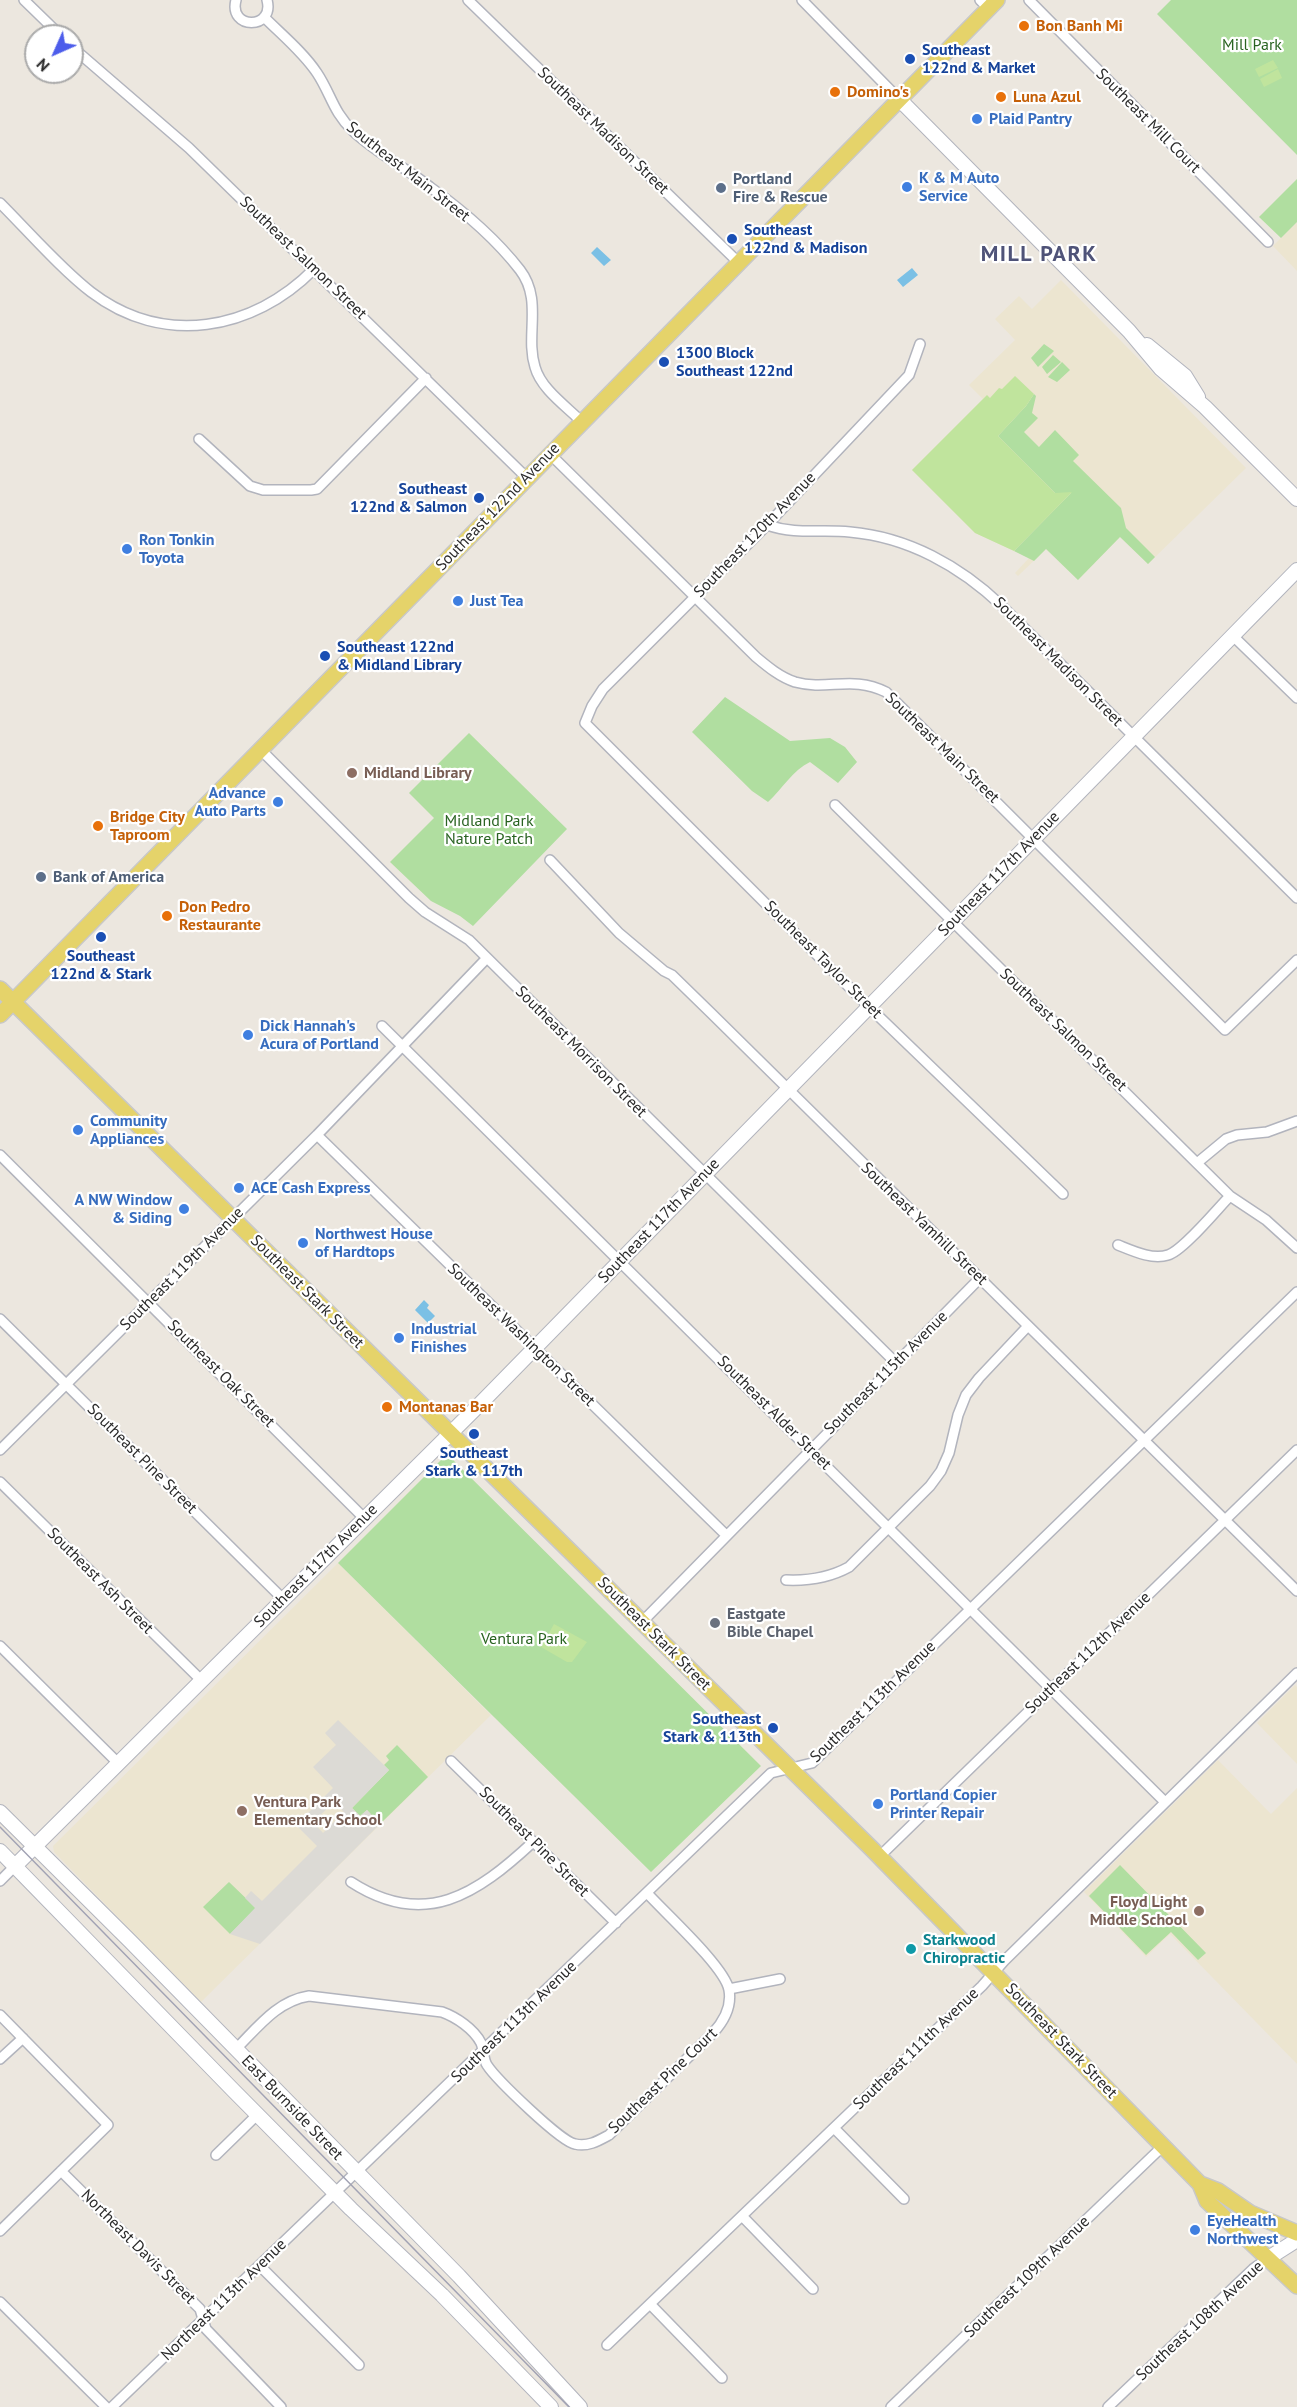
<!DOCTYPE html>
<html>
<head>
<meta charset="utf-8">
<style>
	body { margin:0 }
	#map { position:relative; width:1297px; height:2407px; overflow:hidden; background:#ece7df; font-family:"PT Sans",sans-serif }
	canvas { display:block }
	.north { position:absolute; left:24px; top:24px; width:60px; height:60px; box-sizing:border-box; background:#fff; border:2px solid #aaa; border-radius:50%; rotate:225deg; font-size:16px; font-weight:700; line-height:24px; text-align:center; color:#2b2b2b }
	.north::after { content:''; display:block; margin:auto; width:21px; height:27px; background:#4d5deb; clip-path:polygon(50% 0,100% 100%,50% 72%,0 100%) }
</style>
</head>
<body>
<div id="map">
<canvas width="1297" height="2407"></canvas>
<div class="north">N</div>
</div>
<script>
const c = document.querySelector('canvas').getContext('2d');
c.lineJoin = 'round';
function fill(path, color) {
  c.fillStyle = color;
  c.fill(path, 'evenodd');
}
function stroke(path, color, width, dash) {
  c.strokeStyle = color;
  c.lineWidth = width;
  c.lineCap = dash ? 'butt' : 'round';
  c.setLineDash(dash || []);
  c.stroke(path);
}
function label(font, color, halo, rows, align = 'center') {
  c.font = font + ' "PT Sans",sans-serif';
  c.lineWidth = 4.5;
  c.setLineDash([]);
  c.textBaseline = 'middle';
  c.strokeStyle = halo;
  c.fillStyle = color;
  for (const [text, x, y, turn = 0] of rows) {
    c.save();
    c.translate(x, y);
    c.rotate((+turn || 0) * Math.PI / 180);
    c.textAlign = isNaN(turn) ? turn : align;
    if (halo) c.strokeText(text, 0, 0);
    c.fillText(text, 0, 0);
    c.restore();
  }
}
const education = new Path2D(`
	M 1297,222 L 1297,271 L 1273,246 Z
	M 1061,280 L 1246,468 L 1148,564 L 1120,537 L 1078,580 L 1046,549 L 1018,576 L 1015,573 L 1029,558 L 975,533 L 912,470 L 983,399 L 969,385 L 1015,340 L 995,319 L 1019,296 L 1032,309 Z
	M 338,1563 L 491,1715 L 201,2002 L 54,1852 L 53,1846 Z
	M 1295,1685 L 1297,1687 L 1297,1764 L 1257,1723 Z
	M 1218,1760 L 1271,1814 L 1297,1788 L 1297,2064 L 1170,1934 L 1146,1957 L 1084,1892 Z`);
const green = new Path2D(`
	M 1171,0 L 1297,0 L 1297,155 L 1157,14 Z
	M 1297,179 L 1297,222 L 1281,238 L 1259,217 Z
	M 1044,344 L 1054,351 L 1038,367 L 1031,358 Z
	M 1053,355 L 1061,362 L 1047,374 L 1042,367 Z
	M 1062,362 L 1070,370 L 1057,382 L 1048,377 Z
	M 1034,394 L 1036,396 L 1032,413 L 1038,418 L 1024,432 L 1039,447 L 1055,430 L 1079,455 L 1073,461 L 1121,508 L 1126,528 L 1155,557 L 1148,564 L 1120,537 L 1078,580 L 1046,549 L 1034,561 L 1014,551 L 1071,493 L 1055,493 L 998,436 L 1026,406 Z
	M 725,697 L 790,741 L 830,738 L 845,747 L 857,762 L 838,783 L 810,762 C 793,770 782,789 768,802 L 752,791 L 692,732 Z
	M 469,733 L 567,829 L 473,926 L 460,916 L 431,901 L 390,862 L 434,818 L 409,793 Z
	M 447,1454 L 761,1766 L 651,1872 L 338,1563 Z
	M 397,1745 L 428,1777 L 380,1824 L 367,1810 L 360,1816 L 352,1808 L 389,1770 L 384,1765 L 389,1760 L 386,1756 Z
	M 1120,1865 L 1206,1953 L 1198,1960 L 1171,1932 L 1146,1955 L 1089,1896 Z
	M 229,1882 L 256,1908 L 230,1934 L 203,1907 Z`);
const pitch = new Path2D(`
	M 1273,60 L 1278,68 L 1259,77 L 1255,69 Z
	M 1278,69 L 1282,78 L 1264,87 L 1260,79 Z
	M 1015,376 L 1034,394 L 1026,406 L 998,436 L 1055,493 L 1072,492 L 1014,551 L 975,533 L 912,470 L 987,395 L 990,398 L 999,388 L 1002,389 Z
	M 554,1624 L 587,1642 L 572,1662 L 567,1662 L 541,1647 Z`);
const plaza = new Path2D(`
	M 338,1720 L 389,1770 L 352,1808 L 360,1816 L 367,1810 L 380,1824 L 260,1944 L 230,1934 L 255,1908 L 245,1898 L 251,1891 L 262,1901 L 317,1846 L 296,1825 L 333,1788 L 313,1767 L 336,1745 L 325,1733 ZM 334,1802 L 344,1812 L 323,1833 L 313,1822 Z`);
const water = new Path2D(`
	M 597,247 L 611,260 L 604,266 L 591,253 Z
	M 912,268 L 918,275 L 903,287 L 897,280 Z
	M 424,1300 L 429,1305 L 427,1308 L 435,1316 L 428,1323 L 415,1310 Z`);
const street = new Path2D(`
	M 24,0 L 61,36
	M 236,0 C 228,30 275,30 267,0
	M 468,0 L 738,262
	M 802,0 L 899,99
	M 980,0 L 989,9
	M 1029,0 L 1268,242
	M 264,17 C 282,35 303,52 317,73 C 331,94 333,112 353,131 C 376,153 405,167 430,187 C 462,210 496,239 520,270 C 543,300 525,335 535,367 C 541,389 566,406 582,422
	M 72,47 L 189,148 L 527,478
	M 0,203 C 28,231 61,269 91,292 C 163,347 253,331 314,269
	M 920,344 L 909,375 L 767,525 L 603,689 L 592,706 L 585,723 L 869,1007 L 1063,1194
	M 199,439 L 250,486 L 263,490 L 311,490 L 317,489 L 426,378
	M 550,454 L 756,657 C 768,667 780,677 795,682 C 828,691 852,675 886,692 L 1225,1030 L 1297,960
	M 767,525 C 797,535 820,529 850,532 C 908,537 960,566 1002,606 L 1297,898
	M 1233,636 L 1297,698
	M 260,749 L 409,898 L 425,912 L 469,940 L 896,1363
	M 835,805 L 1230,1196 L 1266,1220 L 1297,1248
	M 550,860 L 619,933 L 664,971 L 672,975 L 712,1014 L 1297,1591
	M 382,1026 L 1165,1802
	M 317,1135 L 726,1535
	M 0,1155 L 364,1518
	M 1197,1163 L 1226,1139 L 1237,1135 L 1267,1132 L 1297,1121
	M 1118,1245 C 1133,1251 1152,1260 1168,1255 C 1183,1251 1218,1208 1230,1196
	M 0,1319 L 283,1599
	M 0,1450 L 317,1135 L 487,958
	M 0,1482 L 201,1680
	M 786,1580 C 809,1581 829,1578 849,1567 L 930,1486 L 941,1471 L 949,1453 L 958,1415 L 966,1395 L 979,1378 L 1028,1326
	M 642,1622 L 980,1278
	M 0,1646 L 118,1763
	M 451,1761 L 616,1923
	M 879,1857 L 1297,1450
	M 0,1881 L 15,1866
	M 351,1882 C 425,1930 477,1894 533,1842
	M 729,1989 L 780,1979
	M 0,2015 L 108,2125 L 0,2231
	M 235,2050 C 258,2027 277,2001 309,1996 L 442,2012 C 456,2017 474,2029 481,2043 C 484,2050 483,2059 487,2065 C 496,2079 561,2142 575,2144 C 588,2147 598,2141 609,2135 L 713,2033 C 724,2021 732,2007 729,1990 C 725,1967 665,1913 647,1893
	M 0,2059 L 23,2038
	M 834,2128 L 904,2199
	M 216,2155 L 258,2114
	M 61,2171 L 200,2309 L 206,2329 L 281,2407
	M 742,2216 L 813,2289
	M 260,2266 L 359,2365
	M 0,2302 L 106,2407
	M 650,2304 L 722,2378
	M 607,2345 L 982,1986 L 1004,1961 L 1297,1673
	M 112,2407 L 771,1773 L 812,1763 L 1297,1292
	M 891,2407 L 1163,2146
	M 1108,2407 L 1253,2269 L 1267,2259`);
const secondary = new Path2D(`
	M 899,99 L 1129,331 L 1161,369 L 1205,407 L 1297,499
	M 1147,345 L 1185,376 L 1198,397
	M 0,1812 L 130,1941 L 459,2276 L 580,2407
	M 0,1851 L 232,2089 L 351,2209 L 442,2295 L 551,2407
	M 15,1866 L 477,1407 L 1297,570
	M 1267,2259 L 1297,2240`);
const primary = new Path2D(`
	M 0,989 L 872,1849 L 1200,2184 L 1207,2201 L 1297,2286
	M 0,1015 L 997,0
	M 1200,2184 L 1218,2191 L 1250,2213 L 1297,2233`);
const tram = new Path2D(`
	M 0,1827 L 569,2407`);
const markers = [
	[1024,26,6,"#e8710a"],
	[910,59,6,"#1a4fb4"],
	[835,92,6,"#e8710a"],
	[1001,97,6,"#e8710a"],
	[977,119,6,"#3f7fe0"],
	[907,187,6,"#3f7fe0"],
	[721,188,6,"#5c6f8a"],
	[732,239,6,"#1a4fb4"],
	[664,362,6,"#1a4fb4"],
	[479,498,6,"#1a4fb4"],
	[127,549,6,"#3f7fe0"],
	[458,601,6,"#3f7fe0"],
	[325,656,6,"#1a4fb4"],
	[352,773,6,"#8d6e63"],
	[278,802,6,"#3f7fe0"],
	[98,826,6,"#e8710a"],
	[41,877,6,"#5c6f8a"],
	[167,916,6,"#e8710a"],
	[101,937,6,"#1a4fb4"],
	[248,1035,6,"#3f7fe0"],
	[78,1130,6,"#3f7fe0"],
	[239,1188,6,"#3f7fe0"],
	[184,1209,6,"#3f7fe0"],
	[303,1243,6,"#3f7fe0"],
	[399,1338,6,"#3f7fe0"],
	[387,1407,6,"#e8710a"],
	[474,1434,6,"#1a4fb4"],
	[715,1623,6,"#6b7280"],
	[773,1728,6,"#1a4fb4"],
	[878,1804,6,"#3f7fe0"],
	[242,1811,6,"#8d6e63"],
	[1199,1911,6,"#8d6e63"],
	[911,1949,6,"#0f9aa8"],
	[1195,2230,6,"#3f7fe0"]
];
const foodNames = [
	["Bon Banh Mi",1036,26],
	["Domino's",847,92],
	["Luna Azul",1013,97],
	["Bridge City",110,817],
	["Taproom",110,835],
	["Don Pedro",179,907],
	["Restaurante",179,925],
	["Montanas Bar",399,1407]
];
const parkNames = [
	["Mill Park",1252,45],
	["Midland Park",489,821],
	["Nature Patch",489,839],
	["Ventura Park",524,1639]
];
const transitNames = [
	["Southeast",922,50],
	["122nd & Market",922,68],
	["Southeast",744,230],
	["122nd & Madison",744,248],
	["1300 Block",676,353],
	["Southeast 122nd",676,371],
	["Southeast",467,489,"right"],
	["122nd & Salmon",467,507,"right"],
	["Southeast 122nd",337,647],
	["& Midland Library",337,665],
	["Southeast",101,956,"center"],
	["122nd & Stark",101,974,"center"],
	["Southeast",474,1453,"center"],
	["Stark & 117th",474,1471,"center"],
	["Southeast",761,1719,"right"],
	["Stark & 113th",761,1737,"right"]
];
const shopNames = [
	["Plaid Pantry",989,119],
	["K & M Auto",919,178],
	["Service",919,196],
	["Ron Tonkin",139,540],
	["Toyota",139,558],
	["Just Tea",470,601],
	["Advance",266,793,"right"],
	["Auto Parts",266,811,"right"],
	["Dick Hannah's",260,1026],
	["Acura of Portland",260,1044],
	["Community",90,1121],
	["Appliances",90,1139],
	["ACE Cash Express",251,1188],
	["A NW Window",172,1200,"right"],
	["& Siding",172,1218,"right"],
	["Northwest House",315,1234],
	["of Hardtops",315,1252],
	["Industrial",411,1329],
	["Finishes",411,1347],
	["Portland Copier",890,1795],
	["Printer Repair",890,1813],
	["EyeHealth",1207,2221],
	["Northwest",1207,2239]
];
const streetNames = [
	["Southeast Mill Court",1148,121,45],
	["Southeast Madison Street",603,131,44],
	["Southeast Main Street",408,172,38],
	["Southeast Salmon Street",303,258,44],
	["Southeast 122nd Avenue",498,507,-46],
	["Southeast 120th Avenue",755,535,-46],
	["Southeast Madison Street",1058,662,45],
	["Southeast Main Street",942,748,44],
	["Southeast 117th Avenue",999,874,-46],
	["Southeast Taylor Street",823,960,45],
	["Southeast Salmon Street",1063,1030,44],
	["Southeast Morrison Street",581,1052,45],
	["Southeast 117th Avenue",659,1221,-46],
	["Southeast Yamhill Street",924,1224,44],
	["Southeast 119th Avenue",182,1269,-45],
	["Southeast Stark Street",307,1292,45],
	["Southeast Washington Street",521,1335,44],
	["Southeast 115th Avenue",886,1373,-45],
	["Southeast Oak Street",221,1374,45],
	["Southeast Alder Street",774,1413,45],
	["Southeast Pine Street",142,1459,45],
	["Southeast 117th Avenue",316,1566,-45],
	["Southeast Ash Street",100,1581,45],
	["Southeast Stark Street",654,1634,45],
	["Southeast 112th Avenue",1088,1653,-44],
	["Southeast 113th Avenue",873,1702,-44],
	["Southeast Pine Street",534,1842,45],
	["Southeast 113th Avenue",514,2022,-44],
	["Southeast Stark Street",1061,2041,46],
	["Southeast 111th Avenue",916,2049,-44],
	["Southeast Pine Court",663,2081,-44],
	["East Burnside Street",292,2108,46],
	["Northeast Davis Street",138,2247,45],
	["Southeast 109th Avenue",1027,2277,-44],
	["Northeast 113th Avenue",224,2300,-44],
	["Southeast 108th Avenue",1200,2321,-43]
];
const serviceNames = [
	["Portland",733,179],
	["Fire & Rescue",733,197],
	["Bank of America",53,877]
];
const educationNames = [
	["Midland Library",364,773],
	["Ventura Park",254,1802],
	["Elementary School",254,1820],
	["Floyd Light",1187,1902,"right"],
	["Middle School",1187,1920,"right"]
];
const worshipNames = [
	["Eastgate",727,1614],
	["Bible Chapel",727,1632]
];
const cultureNames = [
	["Starkwood",923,1940],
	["Chiropractic",923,1958]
];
const districtNames = [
	["MILL PARK",1039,255]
];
fill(education, '#ece5d0');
fill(green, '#b0dea0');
fill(pitch, '#c0e49d');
fill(plaza, '#dcdad5');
fill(water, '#7bc0e5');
stroke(street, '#b2b4bd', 12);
stroke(secondary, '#b2b4bd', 16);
stroke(primary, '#c8c8c8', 18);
stroke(street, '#fff', 9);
stroke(secondary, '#fff', 14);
stroke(primary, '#e5d36a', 15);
stroke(tram, '#a2a3b4', 1.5);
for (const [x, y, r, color] of markers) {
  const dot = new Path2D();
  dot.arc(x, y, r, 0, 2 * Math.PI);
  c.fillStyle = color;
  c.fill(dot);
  stroke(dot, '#fff', 2);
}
label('bold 16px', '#c56008', '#fff', foodNames, 'left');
label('16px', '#296321', '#fff', parkNames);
label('bold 16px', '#164399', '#fff', transitNames, 'left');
label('bold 16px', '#366cbe', '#fff', shopNames, 'left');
label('16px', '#2b2b2b', '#fff', streetNames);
label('bold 16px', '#4e5e75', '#fff', serviceNames, 'left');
label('bold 16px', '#785e54', '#fff', educationNames, 'left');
label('bold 16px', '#5b616d', '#fff', worshipNames, 'left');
label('bold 16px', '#0d838f', '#fff', cultureNames, 'left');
c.letterSpacing = '1.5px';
label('bold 22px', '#4f5378', '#fff', districtNames);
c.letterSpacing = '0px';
</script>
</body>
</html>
